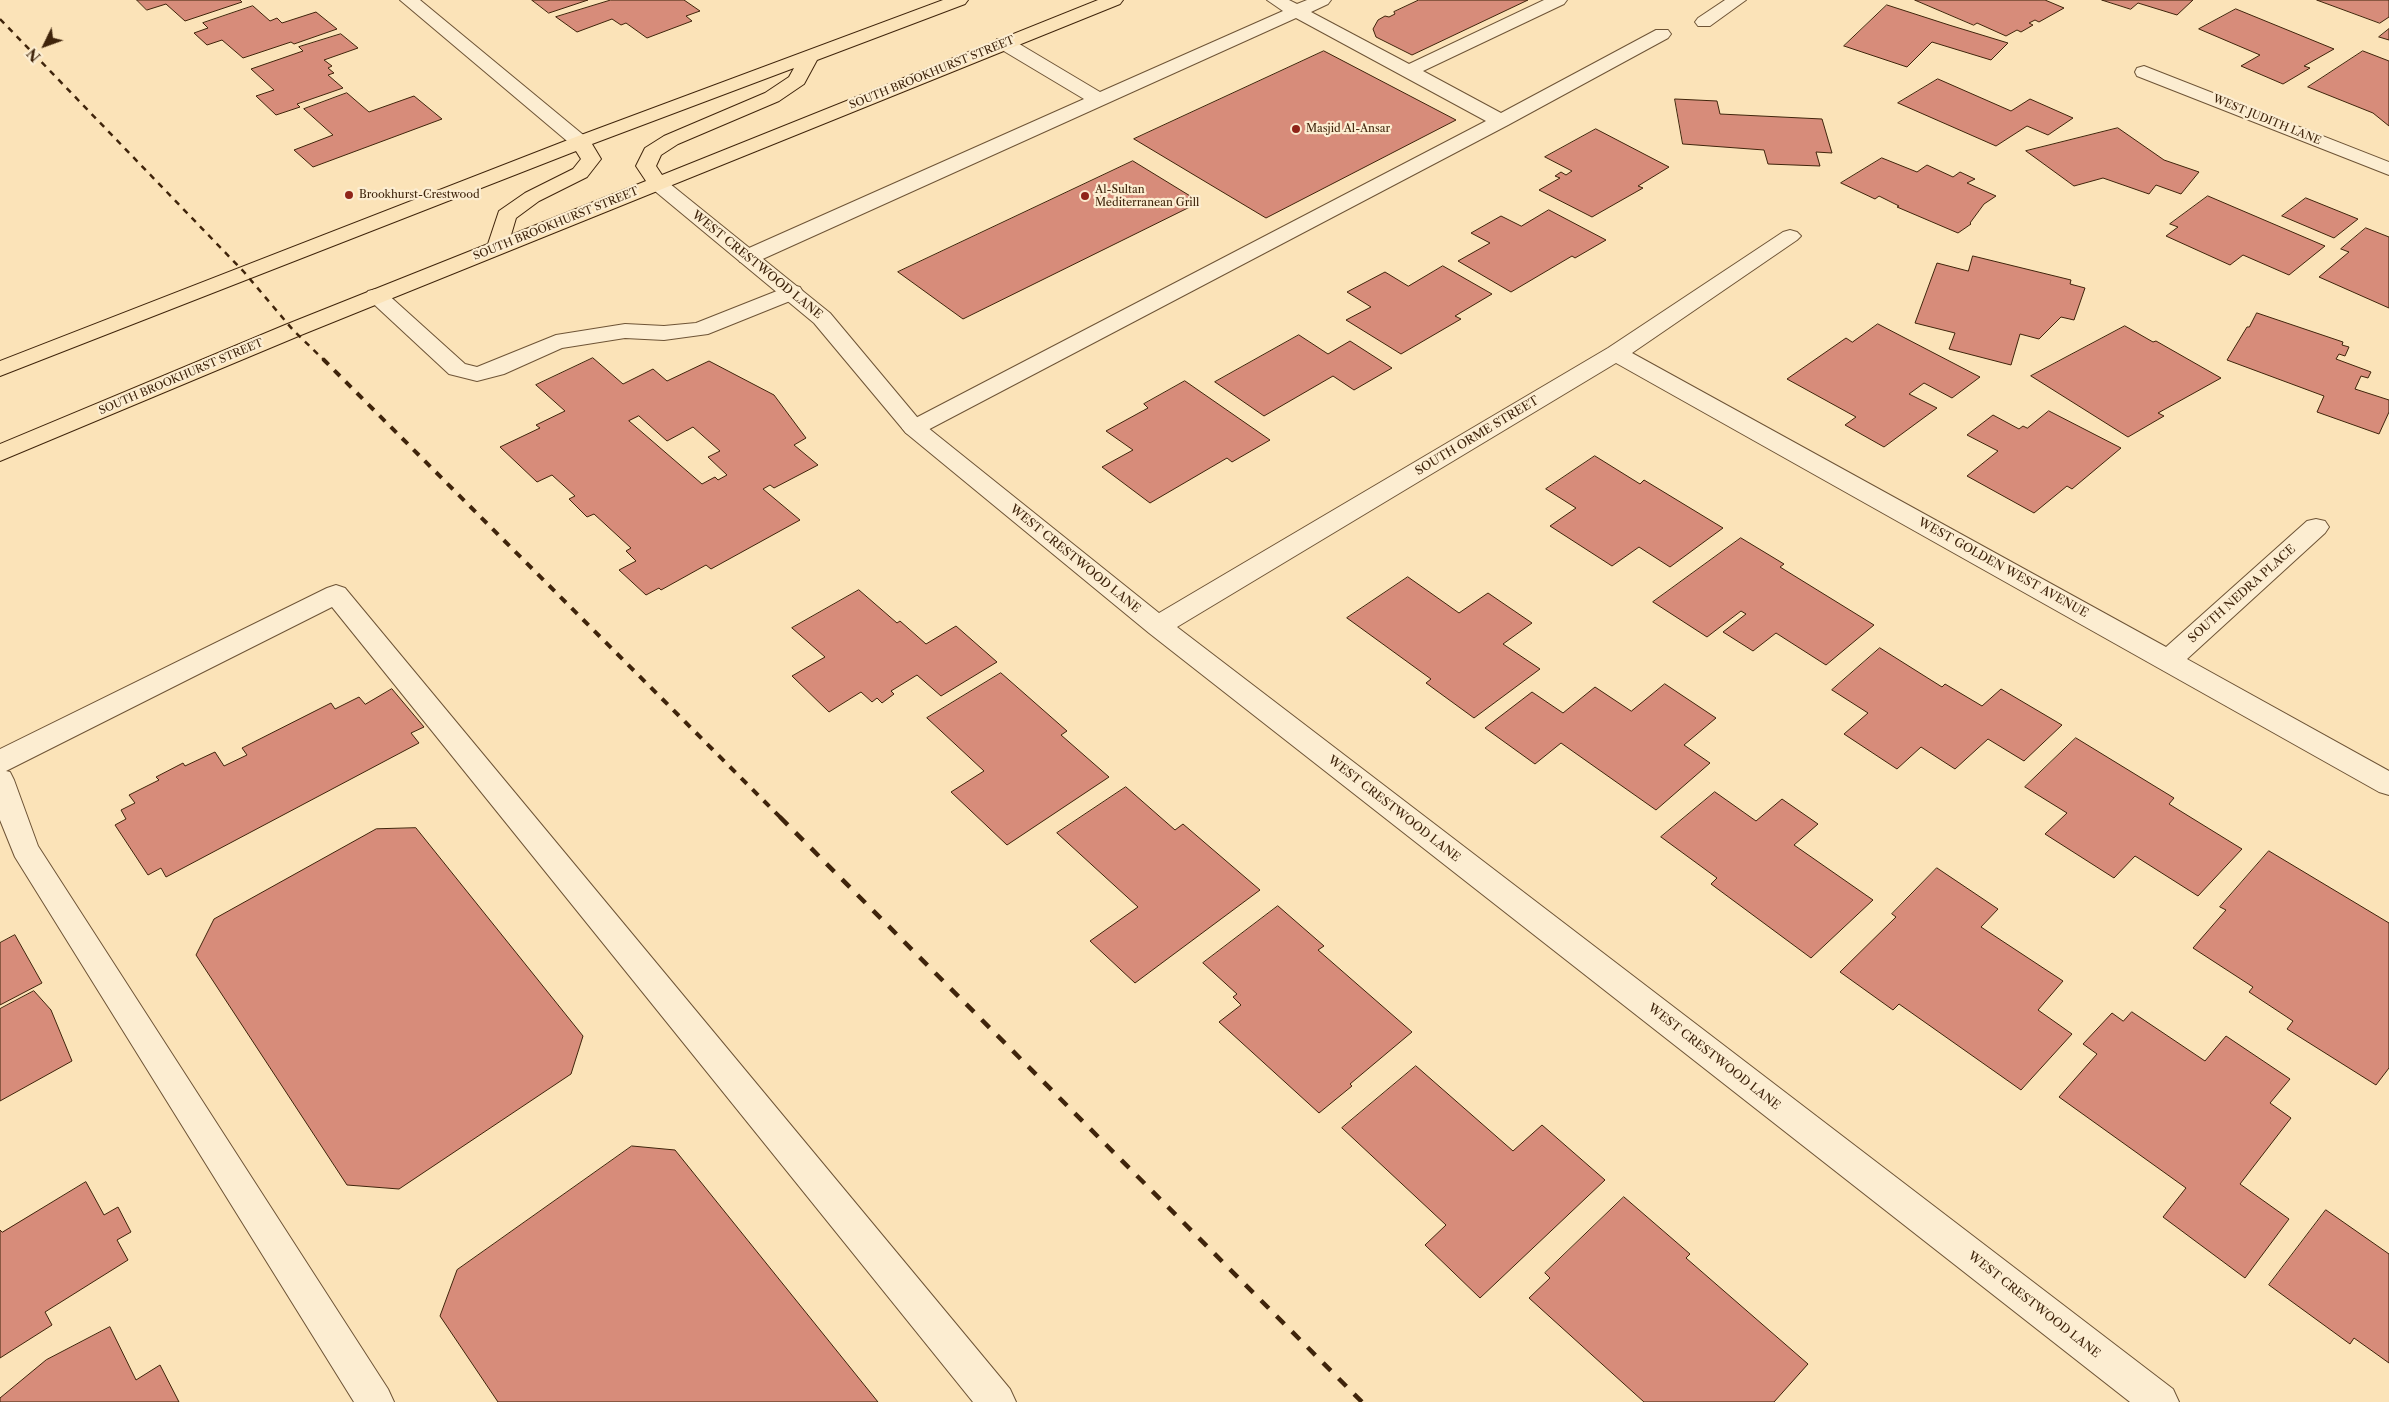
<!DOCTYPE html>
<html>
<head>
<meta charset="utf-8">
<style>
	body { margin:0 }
	#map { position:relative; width:2389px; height:1402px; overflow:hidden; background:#fbe3b8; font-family:"Libre Caslon Text",serif }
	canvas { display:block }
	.north { position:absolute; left:20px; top:20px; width:50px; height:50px; -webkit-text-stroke:4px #fcedd1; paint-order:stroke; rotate:228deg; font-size:14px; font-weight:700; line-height:20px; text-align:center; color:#3f240b }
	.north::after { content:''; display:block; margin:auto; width:18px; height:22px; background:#3f240b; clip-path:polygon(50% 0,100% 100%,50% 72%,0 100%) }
</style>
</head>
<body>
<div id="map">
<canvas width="2389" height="1402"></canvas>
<div class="north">N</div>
</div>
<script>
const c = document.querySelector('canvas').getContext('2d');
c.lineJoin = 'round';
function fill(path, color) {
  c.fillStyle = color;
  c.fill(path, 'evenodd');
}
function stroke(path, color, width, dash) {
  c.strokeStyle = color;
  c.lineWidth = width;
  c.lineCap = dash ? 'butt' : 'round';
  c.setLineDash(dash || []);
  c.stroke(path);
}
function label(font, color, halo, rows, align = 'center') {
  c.font = font + ' "Libre Caslon Text",serif';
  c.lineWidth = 4.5;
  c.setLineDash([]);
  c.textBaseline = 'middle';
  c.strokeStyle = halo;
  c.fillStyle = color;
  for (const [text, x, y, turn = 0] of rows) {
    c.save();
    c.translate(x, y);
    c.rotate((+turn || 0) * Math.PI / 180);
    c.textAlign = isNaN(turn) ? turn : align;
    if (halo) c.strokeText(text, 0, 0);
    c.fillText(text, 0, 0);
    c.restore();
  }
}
const building = new Path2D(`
	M 137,0 L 240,0 L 242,2 L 185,21 L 166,4 L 147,10 Z
	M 532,0 L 588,0 L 549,13 Z
	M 611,0 L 684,0 L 700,11 L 686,16 L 692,21 L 647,38 L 626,23 L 621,25 L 612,19 L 577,32 L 556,17 Z
	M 1419,0 L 1528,0 L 1412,55 L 1376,37 L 1373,29 L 1378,20 L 1385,16 L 1389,17 L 1395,14 L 1394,12 Z
	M 1915,0 L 2045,0 L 2064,8 L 2039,22 L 2035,20 L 2029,23 L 2033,25 L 2021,32 L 2017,30 L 2006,36 L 1977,23 L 1974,25 Z
	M 2102,0 L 2193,0 L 2177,15 L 2138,3 L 2131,9 Z
	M 2317,0 L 2389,0 L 2389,17 L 2380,23 Z
	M 1887,5 L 1949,25 L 2008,43 L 1991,60 L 1932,42 L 1907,67 L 1844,46 Z
	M 253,6 L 270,21 L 277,18 L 282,23 L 316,12 L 337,29 L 294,44 L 291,42 L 243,58 L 222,40 L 207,45 L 194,33 L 208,28 L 203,23 Z
	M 2236,9 L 2334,49 L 2304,66 L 2310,68 L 2283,84 L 2241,66 L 2260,55 L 2199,29 Z
	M 2389,29 L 2389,40 L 2379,37 Z
	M 341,34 L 358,48 L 324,60 L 332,66 L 328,68 L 334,73 L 328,75 L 343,88 L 297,104 L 300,107 L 276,115 L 256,96 L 274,90 L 251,69 L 303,51 L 299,47 Z
	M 1324,51 L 1456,120 L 1266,218 L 1134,139 Z
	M 2363,51 L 2389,61 L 2389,126 L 2373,113 L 2308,87 Z
	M 1938,79 L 2011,111 L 2030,99 L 2073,118 L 2048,135 L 2027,126 L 1996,146 L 1898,103 Z
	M 347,93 L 369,112 L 414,96 L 442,119 L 313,167 L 294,150 L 333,135 L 304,109 Z
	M 1675,99 L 1717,101 L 1720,114 L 1822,119 L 1832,153 L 1816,152 L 1820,166 L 1768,164 L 1764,150 L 1683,144 Z
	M 2118,128 L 2164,160 L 2199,172 L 2181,194 L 2156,185 L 2149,194 L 2103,178 L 2074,186 L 2026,151 Z
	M 1596,129 L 1669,167 L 1638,186 L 1643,188 L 1592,217 L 1539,190 L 1560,178 L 1555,176 L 1561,172 L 1566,175 L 1572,171 L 1545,157 Z
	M 1882,158 L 1917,172 L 1927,165 L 1953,177 L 1960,172 L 1975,179 L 1967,183 L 1996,196 L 1984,204 L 1970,223 L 1971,224 L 1958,233 L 1897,207 L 1899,206 L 1879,196 L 1875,199 L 1841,183 Z
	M 1133,161 L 1200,202 L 963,319 L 898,272 Z
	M 2208,196 L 2325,246 L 2289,275 L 2243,255 L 2230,265 L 2166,236 L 2178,227 L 2170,224 Z
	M 2306,198 L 2358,219 L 2334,238 L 2282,216 Z
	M 1549,210 L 1606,240 L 1575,258 L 1572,256 L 1511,292 L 1458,261 L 1490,243 L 1471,233 L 1501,216 L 1521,226 Z
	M 2366,228 L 2389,237 L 2389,308 L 2319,277 L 2349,252 L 2341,249 Z
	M 1973,256 L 2071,280 L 2070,284 L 2085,288 L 2074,320 L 2061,317 L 2039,339 L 2020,334 L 2011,365 L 1949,349 L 1955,333 L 1915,323 L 1937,263 L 1968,271 Z
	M 1443,266 L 1492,294 L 1455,316 L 1461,319 L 1401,354 L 1346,320 L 1371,307 L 1347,292 L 1385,272 L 1408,286 Z
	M 2257,313 L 2343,342 L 2342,345 L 2349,347 L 2345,356 L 2339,354 L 2336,359 L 2371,372 L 2368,378 L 2361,376 L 2355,389 L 2389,400 L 2389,412 L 2379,434 L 2317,412 L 2324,396 L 2227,360 L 2247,327 L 2249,327 Z
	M 1878,324 L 1980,377 L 1952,398 L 1924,383 L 1909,394 L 1937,408 L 1884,447 L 1845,425 L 1856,417 L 1787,379 L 1846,338 L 1852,342 Z
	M 2125,326 L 2153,342 L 2156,341 L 2221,378 L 2158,413 L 2164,416 L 2128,437 L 2031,376 Z
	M 1299,335 L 1328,354 L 1350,341 L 1392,368 L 1354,390 L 1333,376 L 1264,416 L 1215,382 Z
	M 593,358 L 623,384 L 653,369 L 667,381 L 709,361 L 774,395 L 806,438 L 794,445 L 818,465 L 774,488 L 770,485 L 763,489 L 800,520 L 711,569 L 706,565 L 661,590 L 659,588 L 646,595 L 619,570 L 636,561 L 626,551 L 631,548 L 594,514 L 587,517 L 569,499 L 575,496 L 552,475 L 537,482 L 500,447 L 540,428 L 536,425 L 565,411 L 536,385 ZM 639,416 L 667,441 L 693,427 L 720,451 L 708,457 L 727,475 L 718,480 L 715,477 L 702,484 L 629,421 Z
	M 1185,381 L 1270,440 L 1232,462 L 1227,458 L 1150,503 L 1102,467 L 1133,450 L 1106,431 L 1148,408 L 1144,404 Z
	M 2049,411 L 2121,448 L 2072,489 L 2067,486 L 2034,513 L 1967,476 L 1998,451 L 1967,435 L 1993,415 L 2019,429 L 2023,426 L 2027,428 Z
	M 1595,456 L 1640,484 L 1644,480 L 1723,528 L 1670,567 L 1639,547 L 1612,566 L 1550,526 L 1576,508 L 1546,489 Z
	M 1741,538 L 1784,564 L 1780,567 L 1874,625 L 1826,665 L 1776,633 L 1753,651 L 1723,632 L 1746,614 L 1741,611 L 1707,637 L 1653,602 Z
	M 1408,577 L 1459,613 L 1488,593 L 1532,623 L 1503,644 L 1540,669 L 1474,718 L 1426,683 L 1431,679 L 1347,618 Z
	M 859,590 L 897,623 L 900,621 L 926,644 L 956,626 L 997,662 L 941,696 L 917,675 L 891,691 L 894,694 L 882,703 L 877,698 L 872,702 L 861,692 L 829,712 L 792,676 L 825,657 L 792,628 Z
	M 1880,648 L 1942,687 L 1945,684 L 1982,706 L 2001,689 L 2062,725 L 2024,761 L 1988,739 L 1955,769 L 1921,747 L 1897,769 L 1844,734 L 1868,713 L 1832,690 Z
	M 1001,673 L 1067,731 L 1061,735 L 1109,777 L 1007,845 L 951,792 L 984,771 L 927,718 Z
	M 1665,684 L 1716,718 L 1684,745 L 1710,763 L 1656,810 L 1561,743 L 1535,764 L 1485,728 L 1532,692 L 1563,713 L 1595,687 L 1631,711 Z
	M 392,689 L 424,727 L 411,733 L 419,743 L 166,877 L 161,868 L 148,875 L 115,825 L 126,819 L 121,810 L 135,803 L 129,795 L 159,780 L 156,777 L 183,763 L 185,766 L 215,752 L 224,766 L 247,755 L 242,748 L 331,703 L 335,709 L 359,697 L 365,704 Z
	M 2076,738 L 2174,798 L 2169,804 L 2242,849 L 2198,896 L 2135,856 L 2114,878 L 2045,834 L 2067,813 L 2025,787 Z
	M 1126,787 L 1175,830 L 1183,824 L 1260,890 L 1135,983 L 1090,941 L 1138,907 L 1057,833 Z
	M 1715,792 L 1756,821 L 1782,799 L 1818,824 L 1794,845 L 1873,900 L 1811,958 L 1711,884 L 1717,878 L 1661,837 Z
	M 416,828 L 583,1036 L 571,1074 L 399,1189 L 347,1185 L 196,955 L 214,919 L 376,829 Z
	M 2269,851 L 2389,923 L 2389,1068 L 2376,1085 L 2287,1029 L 2293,1021 L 2249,992 L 2253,987 L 2193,948 L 2226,910 L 2220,907 Z
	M 1937,868 L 1998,909 L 1981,927 L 2063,981 L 2038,1010 L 2072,1034 L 2021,1090 L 1899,1004 L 1893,1010 L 1840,972 L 1896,917 L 1892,914 Z
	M 1278,906 L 1324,946 L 1318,950 L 1412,1032 L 1350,1084 L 1352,1086 L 1319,1113 L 1219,1022 L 1241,1005 L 1233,997 L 1237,994 L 1203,963 Z
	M 15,935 L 42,983 L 0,1005 L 0,943 Z
	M 34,991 L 51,1010 L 72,1061 L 0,1101 L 0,1009 Z
	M 2132,1012 L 2205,1061 L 2226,1036 L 2290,1079 L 2270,1103 L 2291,1118 L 2240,1184 L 2289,1219 L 2245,1278 L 2163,1217 L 2186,1188 L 2059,1097 L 2097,1054 L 2083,1044 L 2112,1013 L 2123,1021 Z
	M 1416,1066 L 1513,1151 L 1542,1125 L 1605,1180 L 1480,1298 L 1425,1245 L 1446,1225 L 1342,1128 Z
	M 632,1146 L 675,1150 L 878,1402 L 498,1402 L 440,1316 L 457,1270 Z
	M 86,1182 L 104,1215 L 118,1207 L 131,1232 L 117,1240 L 128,1260 L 45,1312 L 52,1325 L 0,1358 L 0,1230 L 2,1232 Z
	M 1624,1197 L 1690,1254 L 1686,1258 L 1808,1364 L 1774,1402 L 1644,1402 L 1529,1298 L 1550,1278 L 1545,1273 Z
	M 2326,1210 L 2389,1254 L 2389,1363 L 2354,1338 L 2350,1344 L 2269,1285 Z
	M 110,1327 L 136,1380 L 160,1365 L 179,1402 L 0,1402 L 0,1398 L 46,1360 Z`);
const lane = new Path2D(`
	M 1267,0 L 1289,0 L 1297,4 L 1307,0 L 1331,0 L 1328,4 L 1311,12 L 1409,64 L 1544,0 L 1567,0 L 1564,4 L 1423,71 L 1501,113 L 1656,30 L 1668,30 L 1671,34 L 1668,38 L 1508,125 L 922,433 L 914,436 L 906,433 L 902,428 L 906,423 L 1486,121 L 1296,18 L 756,262 L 748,263 L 740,262 L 737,257 L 740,252 L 1084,99 L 997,47 L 995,43 L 997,39 L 1011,39 L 1100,92 L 1283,11 Z
	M 1725,0 L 1746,0 L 1710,26 L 1698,26 L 1695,22 L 1698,18 Z
	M 792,285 L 800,287 L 803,292 L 800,297 L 708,334 L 664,340 L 625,338 L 562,348 L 504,374 L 477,381 L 449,374 L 365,296 L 368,291 L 376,289 L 384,291 L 465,364 L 477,367 L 556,335 L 625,324 L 664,326 L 696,323 Z
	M 336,585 L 345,588 L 1010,1389 L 1016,1402 L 973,1402 L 332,607 L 6,771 L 10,772 L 14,780 L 38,846 L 388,1389 L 394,1402 L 354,1402 L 15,857 L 0,820 L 0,749 L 327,588 Z`);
const street = new Path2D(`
	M 400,0 L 420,0 L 587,138 L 590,142 L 587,146 L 580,148 L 573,146 Z
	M 2144,66 L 2389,162 L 2389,175 L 2137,76 L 2135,72 L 2137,68 Z
	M 657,177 L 664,179 L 830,313 L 922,423 L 1159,613 L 1608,348 L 1783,232 L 1790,230 L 1797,232 L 1801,236 L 1797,240 L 1632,353 L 2166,647 L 2307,521 L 2316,519 L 2325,521 L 2329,527 L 2325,533 L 2187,659 L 2389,771 L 2389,795 L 2379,792 L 1616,363 L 1177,627 L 2173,1389 L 2179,1402 L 2130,1402 L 1149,633 L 906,433 L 814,323 L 650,187 L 647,183 L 650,179 Z`);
const primary = new Path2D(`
	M 943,0 L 968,0 L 965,4 L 817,60 L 804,84 L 779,101 L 678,144 L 661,155 L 656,166 L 662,175 L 1098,0 L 1123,0 L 1120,4 L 301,335 L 0,461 L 0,444 L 285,325 L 488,244 L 499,211 L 525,193 L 573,169 L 581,159 L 576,151 L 0,376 L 0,361 L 573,138 ZM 794,68 L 789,77 L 765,93 L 664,136 L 645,148 L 636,166 L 646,181 L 511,235 L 516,218 L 539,201 L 587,177 L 601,159 L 592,144 Z`);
const railFar2 = new Path2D(`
	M 0,19 L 244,272 L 293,330 L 324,360`);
const railFar1 = new Path2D(`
	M 323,359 L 781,818`);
const rail = new Path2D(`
	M 780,817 L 1362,1402`);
const markers = [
	[1296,129,5,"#8f2418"],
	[349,195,5,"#8f2418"],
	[1085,196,5,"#8f2418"]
];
const farStreetnames = [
	["SOUTH BROOKHURST STREET",932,73,-22],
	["WEST JUDITH LANE",2267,120,22],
	["SOUTH BROOKHURST STREET",556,224,-22],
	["SOUTH BROOKHURST STREET",181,377,-23]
];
const farPoinames = [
	["Masjid Al-Ansar",1306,129],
	["Al-Sultan",1095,190],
	["Mediterranean Grill",1095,203],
	["Brookhurst-Crestwood",359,195]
];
const streetNames = [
	["WEST CRESTWOOD LANE",757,265,39],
	["SOUTH ORME STREET",1477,436,-31],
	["WEST CRESTWOOD LANE",1075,559,39],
	["WEST GOLDEN WEST AVENUE",2003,568,29],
	["SOUTH NEDRA PLACE",2242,594,-42],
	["WEST CRESTWOOD LANE",1394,809,38],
	["WEST CRESTWOOD LANE",1714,1057,38],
	["WEST CRESTWOOD LANE",2034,1305,38]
];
fill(building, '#d78c7a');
stroke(building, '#3f240b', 1);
stroke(lane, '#6e5436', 2);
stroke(street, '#6e5436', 2);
stroke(primary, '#3f240b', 2);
fill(lane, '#fcedd1');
fill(street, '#fcedd1');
fill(primary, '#fbe3b8');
stroke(railFar2, '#3f240b', 2.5, [6, 6]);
stroke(railFar1, '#3f240b', 4, [8, 8]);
stroke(rail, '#3f240b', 4.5, [11, 11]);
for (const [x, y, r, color] of markers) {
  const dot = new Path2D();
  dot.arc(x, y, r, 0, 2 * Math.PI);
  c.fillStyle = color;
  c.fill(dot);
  stroke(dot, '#fcedd1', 2);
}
label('11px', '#3f240b', '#fcedd1', farStreetnames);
label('11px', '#3f240b', '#fcedd1', farPoinames, 'left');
label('12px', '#3f240b', '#fcedd1', streetNames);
</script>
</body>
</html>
